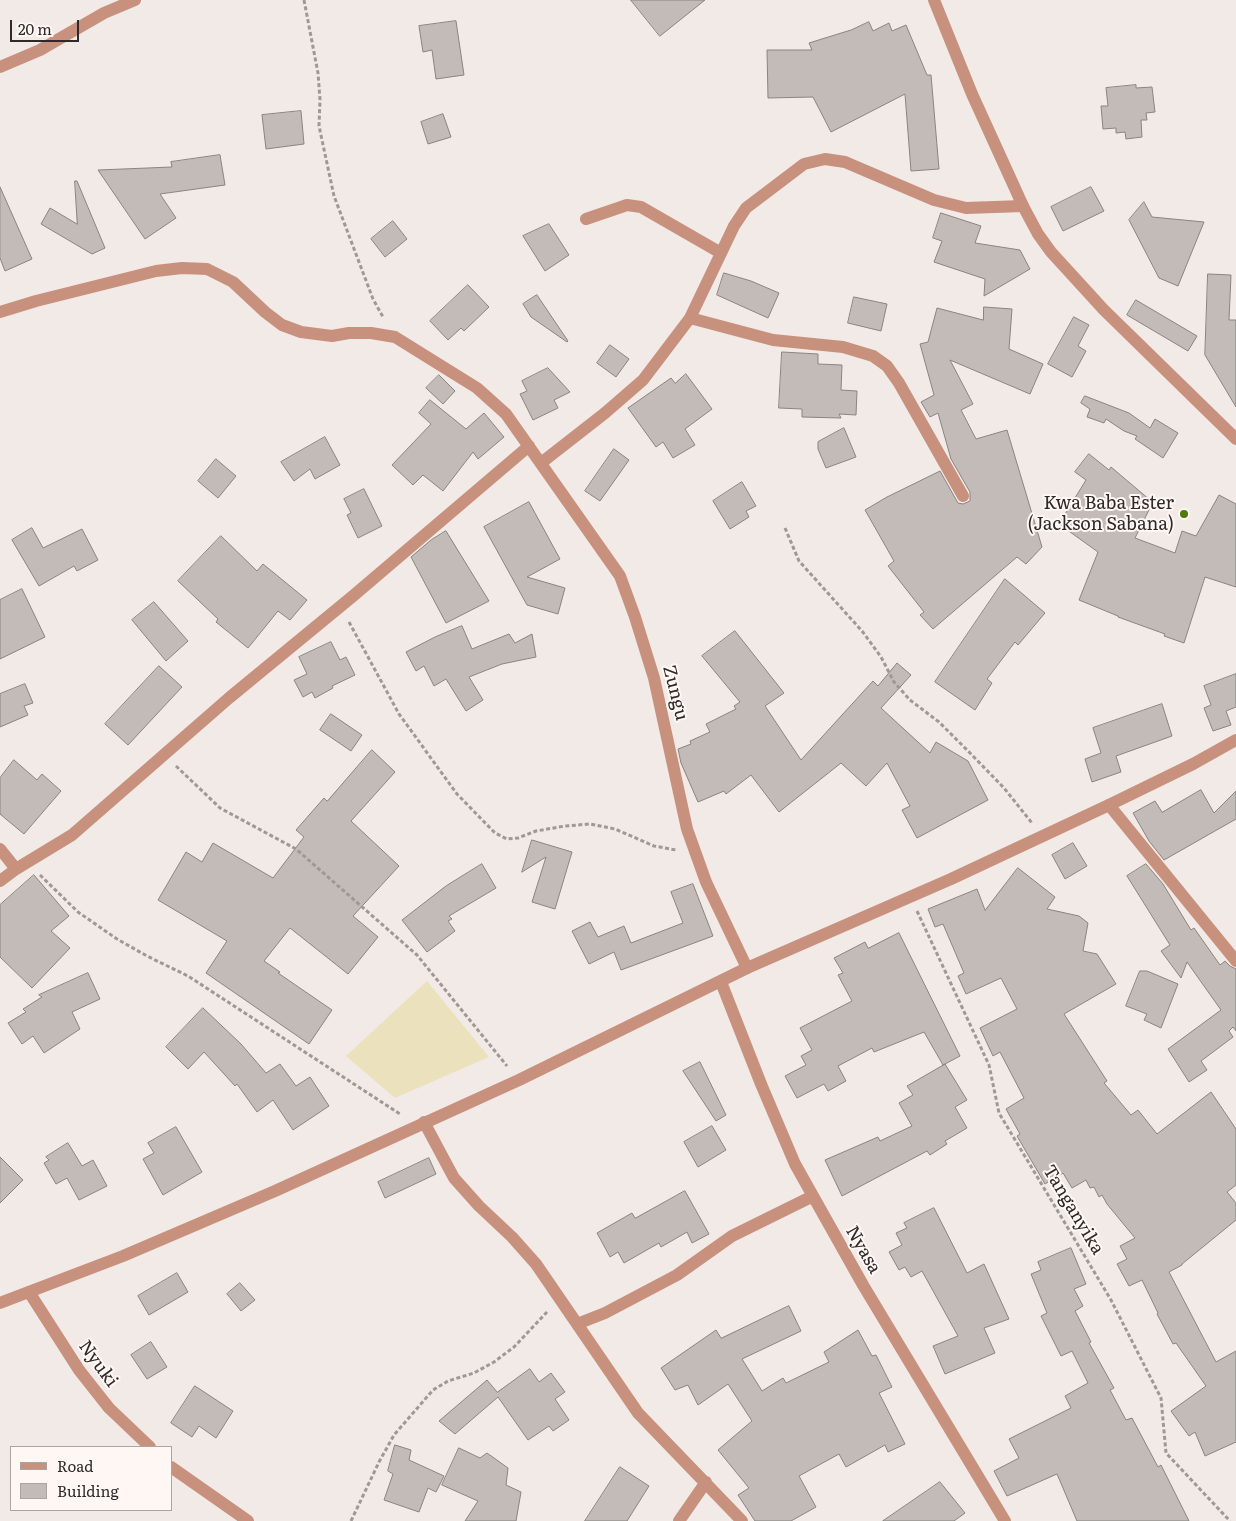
<!DOCTYPE html>
<html>
<head>
<meta charset="utf-8">
<style>
	body { margin:0 }
	#map { position:relative; width:1236px; height:1521px; overflow:hidden; background:#f1eae6; font-family:Literata,serif }
	canvas { display:block }
	.legend { position:absolute; left:10px; top:1446px; width:162px; height:65px; box-sizing:border-box; background:#fef7f3; border:1px solid #aaa5a2; margin:0; padding:6px 9px; list-style:none; font-size:15px; color:#2d2a29 }
	.legend li { display:flex; align-items:center; gap:10px; height:25px }
	.legend b { width:25px; border:1px solid #aaa5a2 }
	.scale { position:absolute; left:10px; top:20px; width:69px; height:22px; box-sizing:border-box; border:2px solid #2d2a29; border-top:0; padding-left:6px; font-size:15px; line-height:18px; white-space:nowrap; color:#2d2a29; -webkit-text-stroke:4px #fef7f3; paint-order:stroke }
</style>
</head>
<body>
<div id="map">
<canvas width="1236" height="1521"></canvas>
<ul class="legend">
<li><b style="height:6px;background:#c8917d"></b>Road</li>
<li><b style="height:14px;background:#c2bbb7"></b>Building</li>
</ul>
<div class="scale">20 m</div>
</div>
<script>
const c = document.querySelector('canvas').getContext('2d');
c.lineJoin = 'round';
function fill(path, color) {
  c.fillStyle = color;
  c.fill(path, 'evenodd');
}
function stroke(path, color, width, dash) {
  c.strokeStyle = color;
  c.lineWidth = width;
  c.lineCap = dash ? 'butt' : 'round';
  c.setLineDash(dash || []);
  c.stroke(path);
}
function label(font, color, halo, rows, align = 'center') {
  c.font = font + ' Literata,serif';
  c.lineWidth = 4;
  c.setLineDash([]);
  c.textBaseline = 'middle';
  c.strokeStyle = halo;
  c.fillStyle = color;
  for (const [text, x, y, turn = 0] of rows) {
    c.save();
    c.translate(x, y);
    c.rotate((+turn || 0) * Math.PI / 180);
    c.textAlign = isNaN(turn) ? turn : align;
    if (halo) c.strokeText(text, 0, 0);
    c.fillText(text, 0, 0);
    c.restore();
  }
}
const sand = new Path2D(`
	M 427,981 L 489,1057 L 395,1098 L 346,1056 Z`);
const building = new Path2D(`
	M 631,0 L 705,0 L 660,36 Z
	M 456,21 L 464,75 L 436,79 L 432,50 L 423,52 L 419,26 Z
	M 869,22 L 873,31 L 889,23 L 892,31 L 906,25 L 927,75 L 931,75 L 939,169 L 911,171 L 905,94 L 831,132 L 813,97 L 768,98 L 767,50 L 812,50 L 809,43 L 851,30 Z
	M 1136,85 L 1136,88 L 1152,87 L 1155,112 L 1146,113 L 1147,120 L 1141,120 L 1142,137 L 1126,139 L 1125,132 L 1116,133 L 1116,128 L 1103,129 L 1101,106 L 1108,106 L 1106,88 Z
	M 301,111 L 304,144 L 266,149 L 262,115 Z
	M 443,114 L 451,137 L 428,144 L 421,122 Z
	M 220,155 L 225,185 L 160,194 L 176,218 L 145,239 L 98,170 L 172,167 L 171,162 Z
	M 75,181 L 77,181 L 105,248 L 92,254 L 41,224 L 50,208 L 77,224 Z
	M 0,187 L 32,259 L 5,271 L 0,258 Z
	M 1091,187 L 1104,211 L 1063,231 L 1051,207 Z
	M 1144,202 L 1152,217 L 1204,222 L 1178,286 L 1159,278 L 1129,220 Z
	M 941,213 L 981,226 L 975,243 L 1020,250 L 1030,269 L 984,296 L 985,279 L 934,262 L 942,241 L 933,238 Z
	M 393,221 L 407,239 L 385,257 L 371,239 Z
	M 549,224 L 569,255 L 545,271 L 523,236 Z
	M 724,273 L 751,281 L 779,293 L 768,318 L 717,295 Z
	M 1208,274 L 1231,275 L 1229,320 L 1236,320 L 1236,407 L 1205,355 Z
	M 468,285 L 489,307 L 464,331 L 461,328 L 448,340 L 430,321 Z
	M 537,295 L 568,341 L 567,342 L 531,317 L 523,304 Z
	M 854,297 L 887,304 L 881,331 L 848,323 Z
	M 1136,300 L 1197,336 L 1188,351 L 1127,315 Z
	M 984,307 L 1012,309 L 1009,349 L 1043,364 L 1030,394 L 950,360 L 973,404 L 961,410 L 976,439 L 1007,430 L 1042,547 L 1026,564 L 1017,557 L 933,629 L 920,615 L 924,612 L 888,566 L 894,561 L 865,510 L 887,497 L 940,471 L 958,503 L 963,504 L 970,501 L 970,492 L 951,459 L 938,413 L 930,417 L 921,402 L 934,395 L 920,344 L 928,342 L 937,308 L 983,320 Z
	M 1074,317 L 1089,325 L 1078,346 L 1086,351 L 1072,377 L 1048,364 Z
	M 610,345 L 629,359 L 616,377 L 597,363 Z
	M 782,352 L 818,354 L 818,364 L 842,365 L 841,390 L 857,391 L 856,415 L 839,414 L 841,418 L 802,417 L 802,409 L 779,408 Z
	M 548,368 L 570,392 L 554,400 L 558,408 L 533,420 L 520,394 L 527,391 L 522,381 Z
	M 686,374 L 712,409 L 685,429 L 695,445 L 673,458 L 663,442 L 656,447 L 628,408 L 671,378 L 675,383 Z
	M 439,375 L 455,391 L 443,404 L 426,388 Z
	M 1085,396 L 1129,413 L 1150,428 L 1155,419 L 1178,433 L 1163,458 L 1135,439 L 1137,436 L 1124,431 L 1106,419 L 1104,423 L 1087,417 L 1090,409 L 1081,403 Z
	M 430,400 L 466,429 L 484,413 L 504,437 L 478,459 L 473,452 L 443,491 L 423,475 L 413,485 L 392,465 L 431,424 L 419,413 Z
	M 844,428 L 856,457 L 826,468 L 818,449 L 818,442 Z
	M 325,437 L 340,465 L 315,479 L 310,469 L 294,481 L 281,462 Z
	M 614,449 L 629,460 L 600,501 L 585,491 Z
	M 1089,454 L 1109,470 L 1111,467 L 1150,500 L 1147,506 L 1150,508 L 1135,538 L 1175,553 L 1182,531 L 1196,536 L 1219,495 L 1236,504 L 1236,587 L 1205,577 L 1184,643 L 1164,636 L 1165,634 L 1118,617 L 1118,616 L 1079,600 L 1098,552 L 1059,524 L 1086,480 L 1075,472 Z
	M 216,459 L 236,476 L 218,498 L 198,481 Z
	M 742,482 L 756,506 L 746,511 L 749,517 L 730,529 L 713,501 Z
	M 364,489 L 382,526 L 358,538 L 347,515 L 351,513 L 344,499 Z
	M 529,502 L 560,559 L 527,577 L 565,588 L 558,614 L 527,605 L 484,527 Z
	M 32,528 L 43,548 L 82,529 L 98,560 L 77,571 L 74,566 L 39,586 L 12,540 Z
	M 446,531 L 489,601 L 446,623 L 411,557 L 431,540 Z
	M 221,536 L 257,571 L 263,564 L 307,600 L 290,620 L 278,611 L 248,648 L 216,622 L 218,619 L 178,581 Z
	M 1005,579 L 1045,613 L 1018,645 L 1015,642 L 987,679 L 992,683 L 975,710 L 935,682 Z
	M 22,589 L 45,637 L 0,659 L 0,600 Z
	M 154,602 L 188,641 L 166,661 L 132,620 Z
	M 462,626 L 472,649 L 509,634 L 515,643 L 532,634 L 536,657 L 502,664 L 469,677 L 483,700 L 466,711 L 446,679 L 434,686 L 424,666 L 416,671 L 406,652 L 435,637 Z
	M 735,631 L 784,693 L 765,706 L 801,760 L 873,681 L 878,686 L 897,663 L 911,675 L 881,708 L 930,753 L 936,742 L 968,761 L 988,800 L 917,838 L 902,810 L 910,806 L 887,763 L 866,786 L 841,763 L 779,812 L 751,775 L 726,794 L 724,791 L 698,802 L 681,763 L 678,749 L 691,744 L 690,741 L 710,732 L 706,724 L 736,709 L 734,706 L 740,702 L 702,656 Z
	M 331,642 L 340,660 L 346,657 L 355,675 L 332,686 L 333,688 L 315,698 L 312,692 L 303,697 L 294,680 L 307,674 L 299,657 Z
	M 159,666 L 182,687 L 128,745 L 105,724 Z
	M 1236,674 L 1236,707 L 1226,711 L 1231,725 L 1213,731 L 1204,708 L 1211,705 L 1204,686 Z
	M 25,684 L 33,703 L 24,706 L 28,715 L 0,727 L 0,694 Z
	M 1162,704 L 1172,736 L 1116,756 L 1121,772 L 1092,782 L 1085,759 L 1101,753 L 1093,728 Z
	M 331,714 L 362,735 L 351,751 L 320,730 Z
	M 372,750 L 395,772 L 351,821 L 399,866 L 353,916 L 378,937 L 348,974 L 290,928 L 264,961 L 280,972 L 278,973 L 332,1010 L 309,1044 L 206,973 L 227,941 L 158,900 L 186,852 L 202,862 L 213,843 L 273,878 L 304,837 L 296,830 L 324,798 L 327,801 Z
	M 14,760 L 37,780 L 42,774 L 61,791 L 24,834 L 0,814 L 0,778 Z
	M 1201,790 L 1214,813 L 1236,791 L 1236,819 L 1164,860 L 1149,841 L 1133,813 L 1155,801 L 1162,812 Z
	M 532,840 L 572,852 L 555,909 L 532,902 L 546,857 L 522,872 Z
	M 1073,843 L 1087,866 L 1065,879 L 1052,855 Z
	M 482,864 L 496,888 L 449,916 L 452,919 L 448,921 L 455,931 L 427,952 L 402,920 L 446,886 Z
	M 1146,864 L 1163,884 L 1191,930 L 1194,928 L 1220,965 L 1225,961 L 1230,966 L 1236,969 L 1236,1031 L 1233,1027 L 1229,1031 L 1233,1037 L 1201,1061 L 1207,1070 L 1189,1082 L 1168,1049 L 1221,1010 L 1187,962 L 1181,978 L 1161,951 L 1170,945 L 1127,876 Z
	M 1018,868 L 1055,897 L 1047,909 L 1079,916 L 1088,923 L 1083,951 L 1097,954 L 1116,984 L 1064,1014 L 1107,1081 L 1104,1083 L 1131,1115 L 1138,1110 L 1157,1134 L 1211,1092 L 1236,1129 L 1236,1185 L 1227,1192 L 1236,1203 L 1236,1220 L 1182,1264 L 1182,1265 L 1169,1272 L 1216,1362 L 1236,1351 L 1236,1442 L 1205,1456 L 1195,1432 L 1189,1436 L 1171,1411 L 1206,1386 L 1176,1343 L 1173,1344 L 1157,1314 L 1158,1313 L 1142,1280 L 1129,1286 L 1117,1264 L 1127,1259 L 1120,1246 L 1135,1238 L 1107,1204 L 1102,1195 L 1099,1197 L 1094,1187 L 1090,1188 L 1086,1180 L 1072,1188 L 1063,1173 L 1045,1184 L 1017,1136 L 1020,1134 L 1006,1109 L 1024,1098 L 1000,1052 L 993,1056 L 980,1028 L 1017,1009 L 1001,978 L 966,994 L 958,976 L 964,973 L 943,924 L 935,927 L 928,909 L 977,889 L 985,910 Z
	M 34,875 L 69,916 L 51,931 L 70,948 L 32,988 L 0,957 L 0,905 Z
	M 693,884 L 713,936 L 621,970 L 614,952 L 589,964 L 572,931 L 590,922 L 598,937 L 624,926 L 631,943 L 683,923 L 671,892 Z
	M 899,933 L 960,1056 L 945,1064 L 967,1100 L 955,1107 L 967,1128 L 945,1141 L 947,1144 L 930,1155 L 927,1151 L 842,1196 L 825,1160 L 878,1137 L 880,1141 L 912,1126 L 899,1103 L 913,1095 L 907,1086 L 945,1064 L 943,1065 L 924,1032 L 874,1052 L 872,1048 L 838,1066 L 846,1081 L 828,1091 L 824,1084 L 797,1098 L 785,1076 L 806,1065 L 801,1056 L 812,1050 L 800,1028 L 852,1001 L 838,975 L 843,973 L 834,958 L 865,942 L 868,948 Z
	M 1140,971 L 1147,971 L 1178,984 L 1161,1028 L 1144,1020 L 1147,1014 L 1126,1006 Z
	M 88,973 L 100,999 L 72,1012 L 80,1029 L 44,1053 L 33,1036 L 22,1044 L 8,1023 L 26,1012 L 23,1009 L 42,997 L 39,995 Z
	M 203,1008 L 241,1044 L 266,1073 L 280,1064 L 296,1086 L 310,1077 L 329,1106 L 293,1130 L 273,1100 L 257,1112 L 237,1084 L 235,1086 L 204,1052 L 188,1069 L 166,1047 Z
	M 700,1062 L 726,1115 L 716,1121 L 683,1071 Z
	M 712,1126 L 726,1150 L 698,1167 L 684,1142 Z
	M 176,1127 L 202,1172 L 163,1195 L 143,1159 L 154,1153 L 148,1143 Z
	M 68,1143 L 82,1166 L 93,1160 L 107,1186 L 79,1200 L 67,1178 L 56,1184 L 44,1163 L 49,1160 L 46,1157 Z
	M 0,1157 L 23,1180 L 0,1203 Z
	M 429,1158 L 436,1174 L 385,1198 L 378,1182 Z
	M 685,1191 L 709,1234 L 692,1243 L 687,1232 L 661,1247 L 659,1243 L 624,1263 L 618,1252 L 610,1257 L 597,1233 L 632,1213 L 635,1218 Z
	M 934,1208 L 967,1273 L 984,1264 L 1009,1319 L 984,1328 L 995,1353 L 945,1374 L 933,1346 L 958,1336 L 922,1271 L 911,1277 L 905,1267 L 899,1270 L 889,1252 L 902,1245 L 896,1233 L 907,1228 L 904,1223 Z
	M 1071,1248 L 1086,1284 L 1074,1289 L 1083,1306 L 1075,1311 L 1091,1342 L 1089,1343 L 1114,1388 L 1110,1390 L 1126,1420 L 1132,1418 L 1158,1467 L 1161,1465 L 1189,1521 L 1077,1521 L 1057,1474 L 1007,1496 L 994,1471 L 1019,1458 L 1009,1439 L 1071,1408 L 1065,1396 L 1088,1383 L 1072,1351 L 1061,1356 L 1041,1316 L 1047,1313 L 1031,1274 L 1041,1270 L 1038,1262 Z
	M 177,1273 L 188,1292 L 149,1315 L 138,1296 Z
	M 240,1283 L 255,1300 L 241,1311 L 227,1294 Z
	M 789,1306 L 801,1331 L 742,1359 L 762,1391 L 783,1378 L 786,1383 L 829,1362 L 824,1352 L 858,1330 L 872,1356 L 876,1355 L 892,1387 L 879,1393 L 905,1444 L 888,1452 L 885,1445 L 846,1467 L 839,1454 L 799,1476 L 816,1507 L 791,1521 L 755,1521 L 738,1495 L 749,1488 L 718,1450 L 752,1421 L 728,1384 L 698,1405 L 688,1385 L 675,1390 L 661,1368 L 716,1330 L 721,1338 Z
	M 151,1342 L 167,1367 L 147,1379 L 131,1355 Z
	M 530,1369 L 539,1382 L 551,1373 L 565,1392 L 555,1399 L 569,1420 L 553,1431 L 549,1426 L 528,1440 L 498,1397 L 455,1434 L 439,1421 L 487,1380 L 497,1392 Z
	M 195,1386 L 233,1411 L 216,1438 L 199,1426 L 192,1437 L 171,1423 Z
	M 395,1445 L 411,1450 L 409,1460 L 444,1476 L 436,1492 L 428,1488 L 419,1512 L 384,1500 L 393,1474 L 388,1471 Z
	M 459,1448 L 480,1458 L 487,1453 L 508,1468 L 506,1485 L 521,1492 L 516,1521 L 465,1521 L 478,1501 L 442,1485 Z
	M 620,1467 L 649,1486 L 627,1521 L 585,1521 Z
	M 940,1482 L 965,1513 L 954,1521 L 883,1521 Z`);
const path = new Path2D(`
	M 304,0 L 318,73 L 320,100 L 319,126 L 334,196 L 373,299 L 383,317
	M 785,528 L 799,561 L 862,631 L 881,657 L 894,682 L 910,700 L 939,722 L 971,754 L 1004,788 L 1032,823
	M 349,622 L 399,714 L 457,794 L 495,833 L 507,839 L 518,838 L 536,831 L 565,826 L 590,824 L 615,829 L 654,846 L 676,850
	M 176,766 L 220,808 L 296,849 L 417,955 L 507,1066
	M 40,875 L 78,912 L 117,939 L 147,956 L 188,976 L 400,1114
	M 917,911 L 989,1065 L 999,1113 L 1111,1300 L 1161,1398 L 1166,1453 L 1230,1521
	M 351,1521 L 379,1462 L 394,1435 L 433,1390 L 448,1381 L 474,1373 L 494,1362 L 514,1347 L 547,1312`);
const minor = new Path2D(`
	M 0,67 L 40,50 L 104,13 L 135,0
	M 586,219 L 627,205 L 641,207 L 721,253
	M 0,312 L 36,301 L 156,271 L 182,268 L 207,269 L 233,282 L 265,312 L 282,325 L 301,332 L 332,336 L 349,333 L 371,333 L 395,337 L 477,388 L 506,414 L 620,576 L 635,617 L 654,678 L 687,829 L 706,882 L 747,968
	M 690,318 L 773,340 L 843,347 L 873,356 L 887,366 L 899,383 L 963,496
	M 541,463 L 605,413 L 643,380 L 690,318 L 734,226 L 746,208 L 804,164 L 825,159 L 845,162 L 934,200 L 966,208 L 1023,206
	M 1109,805 L 1236,961
	M 0,849 L 16,869
	M 0,881 L 16,869 L 72,835 L 229,698 L 353,596 L 529,446
	M 721,982 L 761,1084 L 795,1164 L 863,1285 L 1005,1521
	M 424,1122 L 454,1178 L 479,1206 L 512,1237 L 536,1264 L 638,1413 L 742,1521
	M 29,1292 L 79,1370 L 109,1408 L 150,1447
	M 577,1324 L 605,1313 L 677,1275 L 732,1236 L 813,1196
	M 171,1467 L 248,1521
	M 679,1521 L 706,1482`);
const tertiary = new Path2D(`
	M 934,0 L 972,94 L 1023,206 L 1038,234 L 1051,252 L 1104,310 L 1236,439
	M 0,1303 L 123,1256 L 275,1191 L 519,1080 L 747,968 L 951,879 L 1109,805 L 1193,764 L 1236,740`);
const markers = [
	[1184,514,5,"#4d7d07"]
];
const poiNames = [
	["Kwa Baba Ester",1174,504],
	["(Jackson Sabana)",1174,525]
];
const streetNames = [
	["Zungu",675,693,76],
	["Tanganyika",1073,1210,59],
	["Nyasa",863,1250,60],
	["Nyuki",98,1364,54]
];
fill(sand, '#ebe2bd');
fill(building, '#c2bbb7');
stroke(building, '#8a8480', 1);
stroke(path, '#9e9996', 3, [4, 2.5]);
stroke(minor, '#c8917d', 12);
stroke(tertiary, '#c8917d', 12);
for (const [x, y, r, color] of markers) {
  const dot = new Path2D();
  dot.arc(x, y, r, 0, 2 * Math.PI);
  c.fillStyle = color;
  c.fill(dot);
  stroke(dot, '#fef7f3', 2);
}
label('18px', '#2d2a29', '#fef7f3', poiNames, 'right');
label('18px', '#2d2a29', '#fef7f3', streetNames);
</script>
</body>
</html>
